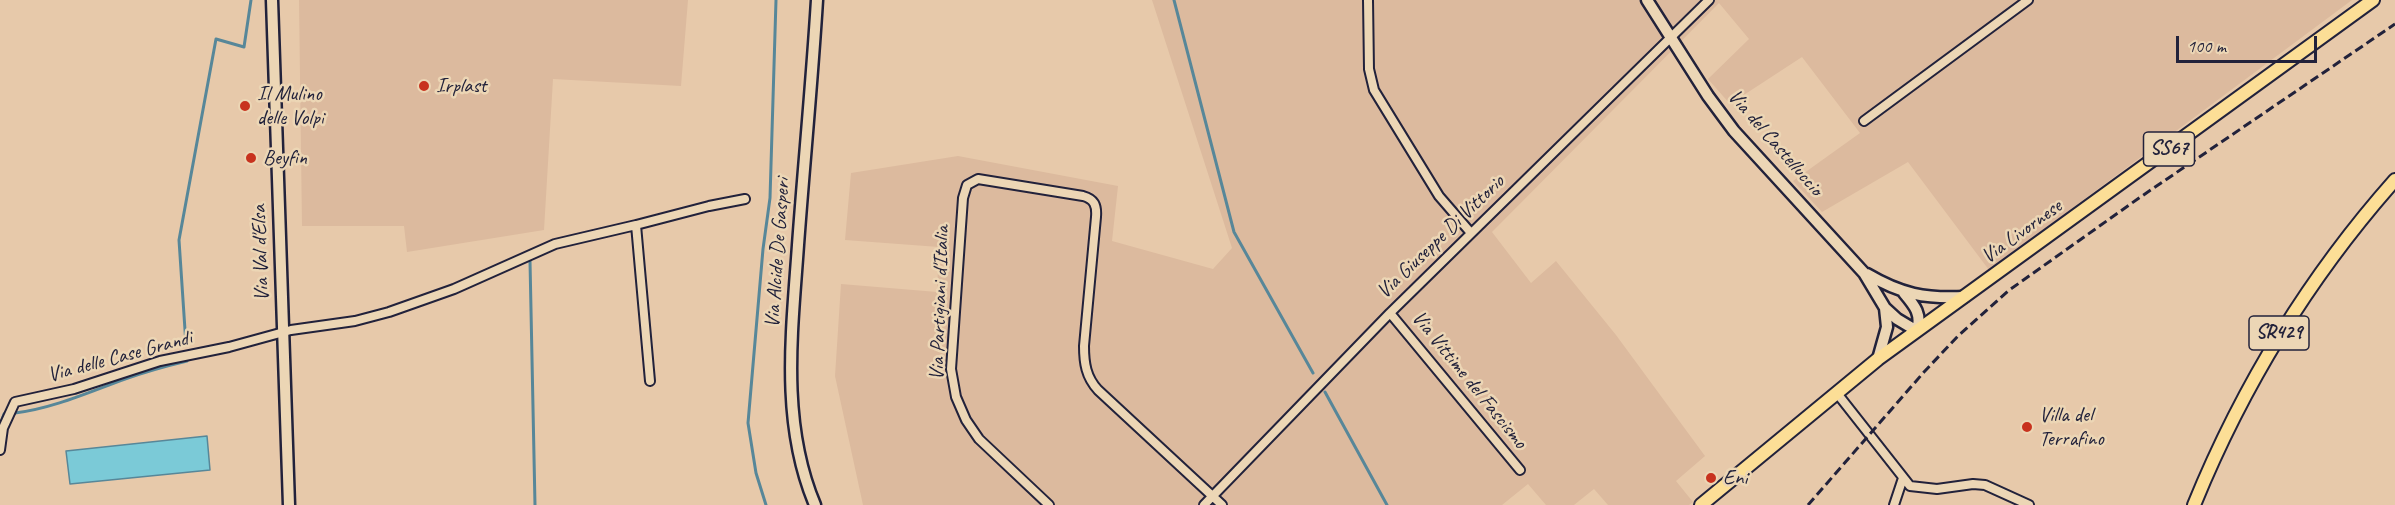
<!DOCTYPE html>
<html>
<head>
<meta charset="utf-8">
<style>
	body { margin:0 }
	#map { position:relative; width:2395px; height:505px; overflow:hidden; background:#e7c9aa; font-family:Caveat,sans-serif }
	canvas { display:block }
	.scale { position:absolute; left:2176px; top:36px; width:141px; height:27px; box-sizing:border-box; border:3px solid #22223b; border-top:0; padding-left:8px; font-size:18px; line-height:21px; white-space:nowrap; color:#22223b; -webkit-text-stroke:4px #ecd6b5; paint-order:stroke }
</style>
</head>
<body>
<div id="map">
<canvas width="2395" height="505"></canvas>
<div class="scale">100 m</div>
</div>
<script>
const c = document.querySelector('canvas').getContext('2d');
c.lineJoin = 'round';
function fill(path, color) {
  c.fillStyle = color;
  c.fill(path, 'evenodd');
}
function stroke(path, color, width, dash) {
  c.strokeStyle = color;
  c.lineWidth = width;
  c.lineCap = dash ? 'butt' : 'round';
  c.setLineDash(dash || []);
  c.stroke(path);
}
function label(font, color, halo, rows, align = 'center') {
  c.font = font + ' Caveat,sans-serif';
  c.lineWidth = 5;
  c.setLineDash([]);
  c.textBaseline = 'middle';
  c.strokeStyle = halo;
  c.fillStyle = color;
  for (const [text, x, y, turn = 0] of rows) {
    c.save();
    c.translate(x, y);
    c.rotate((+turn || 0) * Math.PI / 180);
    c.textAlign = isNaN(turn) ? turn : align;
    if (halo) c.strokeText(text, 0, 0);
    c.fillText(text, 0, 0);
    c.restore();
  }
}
const built = new Path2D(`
	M 299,0 L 688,0 L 681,86 L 553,79 L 544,230 L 407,252 L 404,226 L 302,226 Z
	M 1152,0 L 2352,0 L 1989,270 L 1908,162 L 1822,212 L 1793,181 L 1860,133 L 1802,57 L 1730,104 L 1708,79 L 1749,39 L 1719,3 L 1492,232 L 1531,283 L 1556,261 L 1616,335 L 1705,456 L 1676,481 L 1693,502 L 1689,505 L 1608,505 L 1594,489 L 1574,505 L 1546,505 L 1528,484 L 1502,505 L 863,505 L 835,376 L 841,284 L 937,292 L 939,247 L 845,240 L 851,173 L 958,156 L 1118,186 L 1112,241 L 1213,269 L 1232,248 Z`);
const water = new Path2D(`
	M 207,436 L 210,470 L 70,484 L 66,451 Z`);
const stream = new Path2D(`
	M 1174,0 L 1234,232 L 1313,373
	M 530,261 L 535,505
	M 186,345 L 179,240 L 216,39 L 244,47 L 251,0
	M 1325,392 L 1387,505
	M 15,413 C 54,408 89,392 125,379 C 145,372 166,366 187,361
	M 0,425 L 4,414 L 8,410
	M 766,505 L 756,473 L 748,423 L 763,249 L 770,198 L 776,0`);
const street = new Path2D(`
	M 1368,0 L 1369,69 L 1374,90 L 1439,196 L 1471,233
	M 1864,121 L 2028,0
	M 636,225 L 709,206 L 745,199
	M 1390,313 L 1520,470
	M 1836,392 L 1910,486 L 1937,489 L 1973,484 L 1985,485 L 2029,505
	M 0,450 L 3,428 L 15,402 L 74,389 L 160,361 L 229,347 L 291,330 L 355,321 L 389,312 L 454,289 L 555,244 L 636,225 L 650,381
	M 1049,505 L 979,439 L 966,420 L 956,397 L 951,369 L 963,198 L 967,185 L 978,179 L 1083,196 C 1094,199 1097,205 1096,217 L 1084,346 C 1084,363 1086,377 1098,390 L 1222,505
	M 1204,505 L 1390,313 L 1709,0
	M 1894,505 L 1903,478`);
const secondary = new Path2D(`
	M 272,0 L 289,505
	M 1647,0 L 1708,96 L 1734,131 L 1864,273 L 1885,308 L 1897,319 L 1917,331 C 1922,314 1915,306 1904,293
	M 1867,274 C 1901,294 1925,299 1964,297
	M 1878,359 L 1887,327 L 1885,308
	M 815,505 C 780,422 792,332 798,245 C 804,163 812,82 817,0`);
const primary = new Path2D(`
	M 1701,505 L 1878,359 L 2373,0
	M 2194,505 C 2243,385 2309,277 2395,180`);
const rail = new Path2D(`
	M 1808,505 L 1924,372 L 1958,336 L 2008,291 L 2139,198 L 2395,24`);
const markers = [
	[424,86,6,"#c8321e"],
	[245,106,6,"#c8321e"],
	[251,158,6,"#c8321e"],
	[2027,427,6,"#c8321e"],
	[1711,478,6,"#c8321e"]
];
const shields = [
	[2169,149,51],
	[2279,333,60]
];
const shieldNames = [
	["SS67",2169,149],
	["SR429",2279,333]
];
const poiNames = [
	["Irplast",436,86],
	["Il Mulino",257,94],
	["delle Volpi",257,118],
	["Beyfin",263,158],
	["Villa del",2039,415],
	["Terrafino",2039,439],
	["Eni",1723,478]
];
const streetNames = [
	["Via del Castelluccio",1775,143,49],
	["Via Livornese",2022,232,-36],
	["Via Giuseppe Di Vittorio",1441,237,-44],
	["Via Val d'Elsa",261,253,-92],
	["Via Alcide De Gasperi",778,253,-86],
	["Via Partigiani d'Italia",940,303,-88],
	["Via delle Case Grandi",120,357,-15],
	["Via Vittime del Fascismo",1469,380,51]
];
fill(built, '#dcba9e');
fill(water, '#7bcad7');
stroke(water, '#578799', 1.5);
stroke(stream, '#578799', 3);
stroke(street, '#22223b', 12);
stroke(secondary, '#22223b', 15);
stroke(primary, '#22223b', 16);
stroke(street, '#ecd6b5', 8);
stroke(secondary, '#ecd6b5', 10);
stroke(primary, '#fcde96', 12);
stroke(rail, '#22223b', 3, [9, 4.5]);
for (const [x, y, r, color] of markers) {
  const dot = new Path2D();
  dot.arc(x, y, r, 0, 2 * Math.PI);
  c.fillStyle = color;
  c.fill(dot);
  stroke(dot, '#ecd6b5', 2);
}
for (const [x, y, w] of shields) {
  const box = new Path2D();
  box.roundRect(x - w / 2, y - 17, w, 34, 4.5);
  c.fillStyle = '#ecd6b5';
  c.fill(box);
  stroke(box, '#22223b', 1.5);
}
label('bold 20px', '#22223b', null, shieldNames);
label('21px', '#22223b', '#ecd6b5', poiNames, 'left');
label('21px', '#22223b', '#ecd6b5', streetNames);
</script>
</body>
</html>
